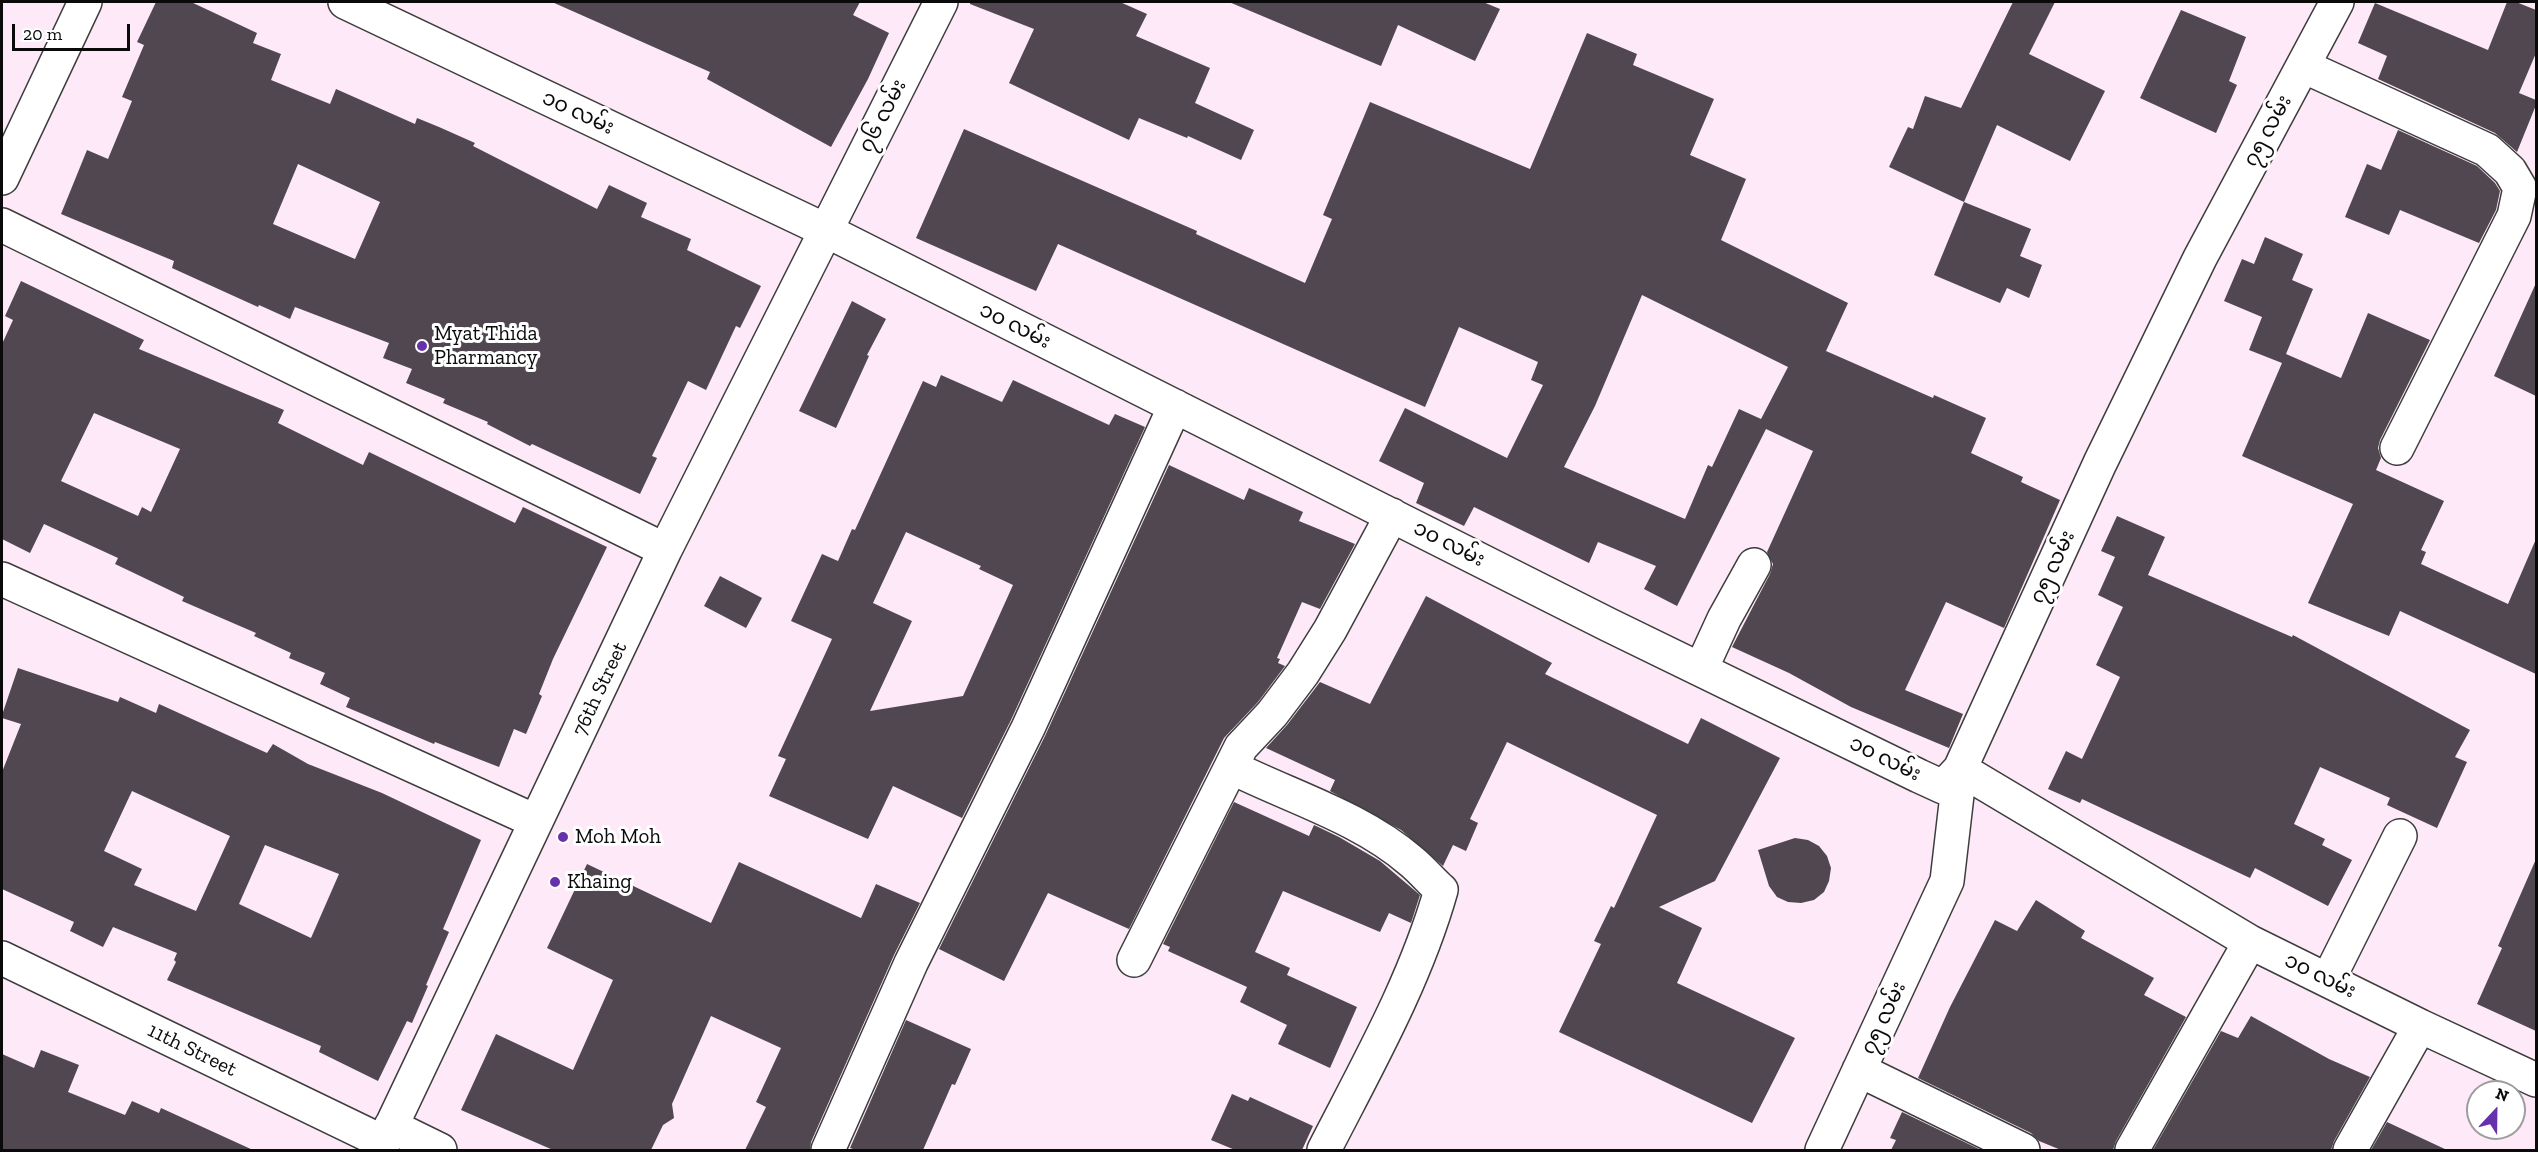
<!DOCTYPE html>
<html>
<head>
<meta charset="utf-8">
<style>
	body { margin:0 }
	#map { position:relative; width:2538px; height:1152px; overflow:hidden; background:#fde9f7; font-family:"Zilla Slab",serif }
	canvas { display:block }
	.frame { position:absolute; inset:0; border:3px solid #0a0a0a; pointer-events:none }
	.north { position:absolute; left:2466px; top:1080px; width:60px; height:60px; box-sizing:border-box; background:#fff; border:2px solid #9d9d9d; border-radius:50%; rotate:22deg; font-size:16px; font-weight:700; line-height:24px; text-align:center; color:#0a0a0a }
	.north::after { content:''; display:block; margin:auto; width:21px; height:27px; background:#6631aa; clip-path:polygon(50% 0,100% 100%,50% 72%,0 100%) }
	.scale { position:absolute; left:12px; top:24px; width:118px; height:27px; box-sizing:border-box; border:3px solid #0a0a0a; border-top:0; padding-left:8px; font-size:18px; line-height:21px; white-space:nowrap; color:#0a0a0a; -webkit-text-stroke:4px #fff; paint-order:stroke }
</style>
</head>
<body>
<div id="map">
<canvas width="2538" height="1152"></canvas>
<div class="frame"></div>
<div class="north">N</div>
<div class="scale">20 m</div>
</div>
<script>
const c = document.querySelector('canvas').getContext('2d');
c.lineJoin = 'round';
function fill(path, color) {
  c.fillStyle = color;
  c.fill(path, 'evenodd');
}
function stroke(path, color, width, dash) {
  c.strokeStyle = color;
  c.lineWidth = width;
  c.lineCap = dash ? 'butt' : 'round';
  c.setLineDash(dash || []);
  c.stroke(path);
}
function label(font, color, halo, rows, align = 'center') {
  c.font = font + ' "Zilla Slab","Noto Sans Myanmar",serif';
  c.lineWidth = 6;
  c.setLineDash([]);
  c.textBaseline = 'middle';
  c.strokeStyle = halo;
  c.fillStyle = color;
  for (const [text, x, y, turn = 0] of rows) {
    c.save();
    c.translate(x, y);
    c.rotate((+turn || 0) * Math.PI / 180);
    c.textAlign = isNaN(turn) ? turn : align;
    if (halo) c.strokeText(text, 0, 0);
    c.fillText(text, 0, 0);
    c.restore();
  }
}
const building = new Path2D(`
	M 156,2 L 191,2 L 257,33 L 253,43 L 281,54 L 271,80 L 330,104 L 336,89 L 415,124 L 417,118 L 439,127 L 475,143 L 473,146 L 597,209 L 609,185 L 647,203 L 641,217 L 691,239 L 687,250 L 761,286 L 740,328 L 736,326 L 706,390 L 688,381 L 652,456 L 657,458 L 640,494 L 532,444 L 530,446 L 487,424 L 488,422 L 443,403 L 445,399 L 406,383 L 412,369 L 383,358 L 389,343 L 295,307 L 290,319 L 259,305 L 258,307 L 172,268 L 174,261 L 61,214 L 87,150 L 108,159 L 132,101 L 122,97 L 144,45 L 137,42 ZM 298,164 L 380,202 L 355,259 L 273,224 Z
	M 552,2 L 860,2 L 853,15 L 889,33 L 868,79 L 831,147 L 707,79 L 710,72 Z
	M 970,2 L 1120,2 L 1147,14 L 1136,36 L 1210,68 L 1195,103 L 1254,130 L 1241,160 L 1188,136 L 1187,138 L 1139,118 L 1129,140 L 1009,83 L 1034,29 L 970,4 Z
	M 1229,2 L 1483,2 L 1500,9 L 1475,61 L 1398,25 L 1381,66 Z
	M 2013,2 L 2055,2 L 2029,54 L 2105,91 L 2070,161 L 1997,125 L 1964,202 L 1889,167 L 1908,127 L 1913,129 L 1925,96 L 1961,108 Z
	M 2507,2 L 2516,2 L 2536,10 L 2536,53 L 2519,93 L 2536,100 L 2536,105 L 2517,152 L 2495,133 L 2378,79 L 2387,56 L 2358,43 L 2375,3 L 2488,50 Z
	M 2181,10 L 2246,37 L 2229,81 L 2237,85 L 2216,133 L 2140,98 Z
	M 1587,33 L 1637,54 L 1633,65 L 1714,99 L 1690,155 L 1746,179 L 1721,240 L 1848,303 L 1826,351 L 1933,398 L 1934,395 L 1986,418 L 1971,453 L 2023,477 L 2021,482 L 2060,500 L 2004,628 L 1946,602 L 1905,690 L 1963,714 L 1949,748 L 1851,707 L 1789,673 L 1732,647 L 1770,574 L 1773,564 L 1767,552 L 1813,451 L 1766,429 L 1677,606 L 1644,589 L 1656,566 L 1598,542 L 1589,563 L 1474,507 L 1464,526 L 1416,503 L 1424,483 L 1379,461 L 1405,408 L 1507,458 L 1543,385 L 1531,380 L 1538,362 L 1459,327 L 1425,407 L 1058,244 L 1036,291 L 916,238 L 964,129 L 1197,231 L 1196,234 L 1305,283 L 1332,219 L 1323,215 L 1370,102 L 1530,169 ZM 1642,295 L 1788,367 L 1761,419 L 1739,409 L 1712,467 L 1708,465 L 1685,519 L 1564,467 L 1595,406 Z
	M 2398,130 L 2477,166 L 2495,183 L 2500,191 L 2496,210 L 2479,243 L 2400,210 L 2389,235 L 2345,217 L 2367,164 L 2381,170 Z
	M 1964,202 L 2031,229 L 2020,256 L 2042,265 L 2029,298 L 2007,288 L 2000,303 L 1934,275 Z
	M 2265,237 L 2303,254 L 2292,280 L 2313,289 L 2286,354 L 2341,378 L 2368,313 L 2430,340 L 2380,440 L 2378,448 L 2381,458 L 2376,470 L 2444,501 L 2421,550 L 2426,552 L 2421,564 L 2508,604 L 2536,539 L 2536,674 L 2400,611 L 2389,636 L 2308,603 L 2353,504 L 2242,456 L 2282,363 L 2249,350 L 2262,317 L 2224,301 L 2242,259 L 2254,264 Z
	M 21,281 L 144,340 L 139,349 L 284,410 L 278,423 L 363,465 L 369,452 L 515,523 L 523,507 L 607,547 L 553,659 L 539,694 L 542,696 L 526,734 L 514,729 L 499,767 L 435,742 L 434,744 L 346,707 L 350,698 L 320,684 L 325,673 L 289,658 L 291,653 L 254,636 L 256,633 L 182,601 L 184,597 L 115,564 L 118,558 L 44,524 L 30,553 L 2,539 L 2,344 L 13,320 L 5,316 ZM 94,413 L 180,449 L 151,512 L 142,507 L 138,516 L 61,481 Z
	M 2536,283 L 2536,396 L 2494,376 Z
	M 852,301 L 886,319 L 867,355 L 869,356 L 836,428 L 799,411 Z
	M 941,375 L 1002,402 L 1013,380 L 1109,425 L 1115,414 L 1145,427 L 1011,720 L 962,818 L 893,786 L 868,839 L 769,796 L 786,759 L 778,756 L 832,639 L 791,621 L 822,554 L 838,561 L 852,529 L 855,530 L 923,381 L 936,387 ZM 906,532 L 981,566 L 979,569 L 1013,585 L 963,696 L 870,711 L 912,621 L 873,603 Z
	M 1169,465 L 1244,500 L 1249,488 L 1303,512 L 1299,521 L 1355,544 L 1320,609 L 1302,602 L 1277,658 L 1280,659 L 1278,663 L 1285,666 L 1258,702 L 1224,738 L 1129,929 L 1048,893 L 1004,981 L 939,949 L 1045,736 Z
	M 2117,516 L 2165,537 L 2148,575 L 2292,637 L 2293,635 L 2470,730 L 2455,757 L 2467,762 L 2437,828 L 2387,805 L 2390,798 L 2320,767 L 2294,824 L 2325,839 L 2322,845 L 2352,860 L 2328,906 L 2255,868 L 2250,878 L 2082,799 L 2080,803 L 2048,789 L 2066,751 L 2082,759 L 2120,677 L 2096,665 L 2123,607 L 2098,595 L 2115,557 L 2101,551 Z
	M 720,576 L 762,598 L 746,628 L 704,606 Z
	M 1426,596 L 1552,663 L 1545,674 L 1688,744 L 1701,718 L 1780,758 L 1715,881 L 1659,907 L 1702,928 L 1677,983 L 1795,1038 L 1752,1123 L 1559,1032 L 1601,944 L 1594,941 L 1611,906 L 1614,908 L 1657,815 L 1507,742 L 1470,819 L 1478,823 L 1466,851 L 1453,845 L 1443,866 L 1401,830 L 1330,791 L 1335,780 L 1266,748 L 1287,725 L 1320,682 L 1370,704 Z
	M 18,668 L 118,702 L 120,697 L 156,713 L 159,704 L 267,753 L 273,744 L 308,764 L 382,793 L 481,840 L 443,929 L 449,932 L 426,985 L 428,986 L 412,1023 L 407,1021 L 378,1081 L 319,1052 L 321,1046 L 167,980 L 176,962 L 174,960 L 177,953 L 113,927 L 103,947 L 70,931 L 74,922 L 2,889 L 2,772 L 21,724 L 2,718 L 2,715 ZM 132,791 L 230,836 L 196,911 L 134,885 L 142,869 L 104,851 ZM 265,845 L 339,874 L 311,938 L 239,904 Z
	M 1234,802 L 1309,836 L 1314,825 L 1339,837 L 1380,861 L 1420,895 L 1411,923 L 1389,913 L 1380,932 L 1283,891 L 1255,952 L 1290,968 L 1287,975 L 1357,1007 L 1330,1068 L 1278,1044 L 1287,1025 L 1240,1002 L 1247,987 L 1168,951 L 1170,947 L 1163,944 Z
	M 1795,838 L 1808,840 L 1819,846 L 1827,856 L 1831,868 L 1829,881 L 1824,892 L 1814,900 L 1801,903 L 1788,902 L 1777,897 L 1769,886 L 1758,850 Z
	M 2536,859 L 2536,1031 L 2477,1004 L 2502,948 L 2498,946 Z
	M 739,862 L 861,918 L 876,884 L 920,903 L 894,955 L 811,1142 L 810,1150 L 745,1150 L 766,1107 L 756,1102 L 781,1048 L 711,1016 L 672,1104 L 674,1118 L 663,1125 L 651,1150 L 553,1150 L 461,1110 L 496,1034 L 573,1070 L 613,980 L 547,948 L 587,864 L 711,923 Z
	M 2036,900 L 2085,931 L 2081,938 L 2154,978 L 2144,995 L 2186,1017 L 2116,1141 L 2113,1150 L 2061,1150 L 2039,1141 L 2031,1133 L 1918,1078 L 1950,1007 L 1995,920 L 2017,931 Z
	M 2251,1016 L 2329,1059 L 2370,1077 L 2334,1141 L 2331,1150 L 2153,1150 L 2221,1031 L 2238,1038 Z
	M 906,1020 L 971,1049 L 955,1085 L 952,1084 L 923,1150 L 856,1150 L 850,1148 Z
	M 41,1050 L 79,1065 L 68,1092 L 125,1115 L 132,1101 L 159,1113 L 161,1108 L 253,1150 L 2,1150 L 2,1054 L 34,1068 Z
	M 1232,1094 L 1248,1101 L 1250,1097 L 1313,1126 L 1302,1150 L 1235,1150 L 1211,1140 Z
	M 1902,1112 L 1981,1150 L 1891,1150 L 1896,1140 L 1890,1138 Z
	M 2387,1122 L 2447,1150 L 2371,1150 Z`);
const minor = new Path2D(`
	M 345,2 L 825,230 L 1609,625 L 1919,776 L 1943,787 L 1960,769 L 2250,942 L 2420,1026 L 2536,1080
	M 2303,66 L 2487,150 L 2510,171 L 2520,188 L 2514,216 L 2397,448
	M 2,178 L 85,2
	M 2,225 L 665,550
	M 2,579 L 535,821
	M 1701,669 L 1724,619 L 1754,565
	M 2,958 L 383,1142
	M 1134,960 L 1231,767
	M 2328,980 L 2400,836
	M 1859,1070 L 2023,1150
	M 391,1126 L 440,1150
	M 380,1150 L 665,550 L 941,2
	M 828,1150 L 911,963 L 1028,728 L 1175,406
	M 1324,1150 C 1367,1066 1415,982 1441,890 C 1431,881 1422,870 1411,861 C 1360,817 1291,797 1231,767 L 1241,747 L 1272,714 L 1303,673 L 1330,630 L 1392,515
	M 1822,1150 L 1947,881 L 1960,769 L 2100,463 L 2200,258 L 2337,2
	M 2132,1150 L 2250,942
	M 2350,1150 L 2420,1026`);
const markers = [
	[422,346,6,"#6631aa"],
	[563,837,6,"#6631aa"],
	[555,882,6,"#6631aa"]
];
const streetNames = [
	["၁၀ လမ်း",578,113,25],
	["၇၆ လမ်း",883,116,-63],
	["၇၅ လမ်း",2268,131,-62],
	["၁၀ လမ်း",1015,326,27],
	["၁၀ လမ်း",1449,544,27],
	["၇၅ လမ်း",2053,567,-65],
	["76th Street",600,689,-65],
	["၁၀ လမ်း",1885,759,26],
	["၁၀ လမ်း",2320,976,26],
	["၇၅ လမ်း",1884,1018,-65],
	["11th Street",192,1050,26]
];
const poiNames = [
	["Myat Thida",434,334],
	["Pharmancy",434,358],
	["Moh Moh",575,837],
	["Khaing",567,882]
];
fill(building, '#504751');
stroke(minor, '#3d3d3d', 36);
stroke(minor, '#fff', 33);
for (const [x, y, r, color] of markers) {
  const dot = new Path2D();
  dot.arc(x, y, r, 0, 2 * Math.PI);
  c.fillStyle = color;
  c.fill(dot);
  stroke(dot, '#fff', 2);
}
label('21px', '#0a0a0a', '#fff', streetNames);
label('21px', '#0a0a0a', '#fff', poiNames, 'left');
</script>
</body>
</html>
